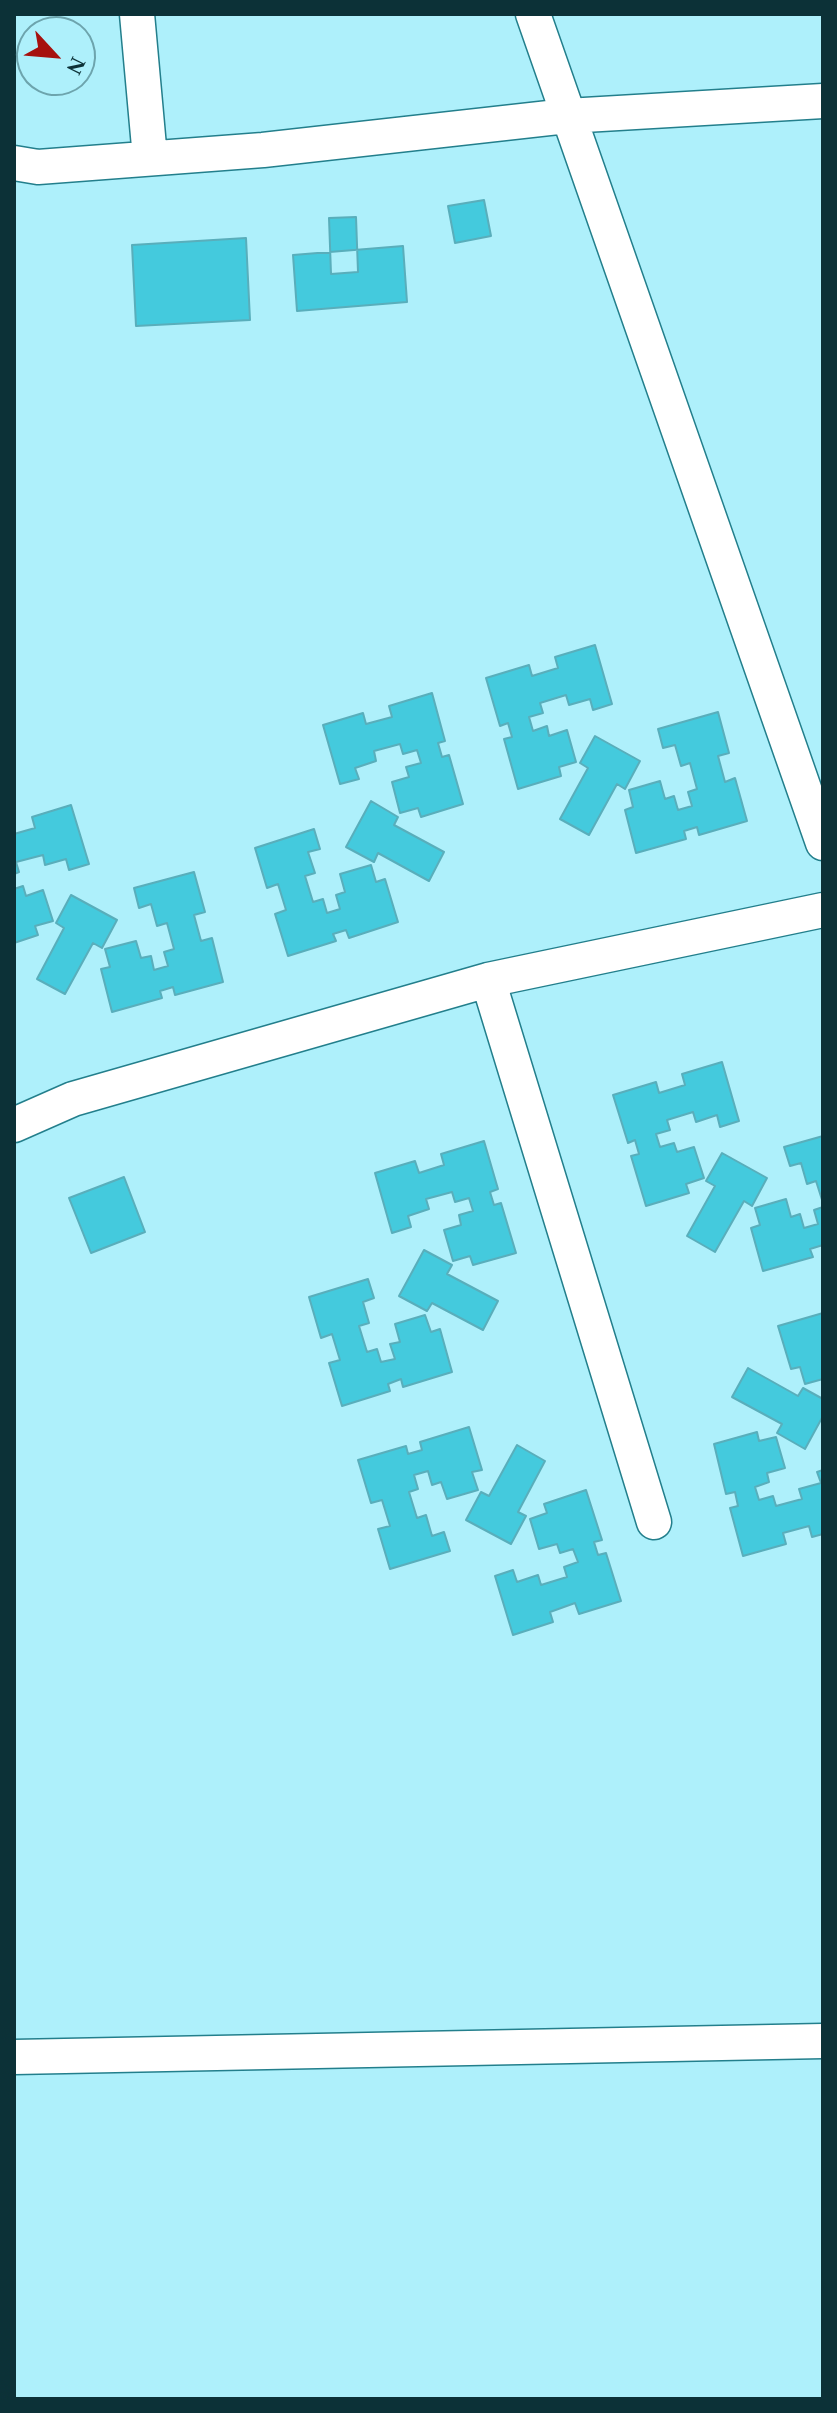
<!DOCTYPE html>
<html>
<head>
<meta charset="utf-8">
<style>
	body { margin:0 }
	#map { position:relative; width:837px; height:2413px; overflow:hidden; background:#aef0fb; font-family:Georgia,serif }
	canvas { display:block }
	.frame { position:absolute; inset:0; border:16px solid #0c3137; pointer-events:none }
	.north { position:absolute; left:16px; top:16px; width:80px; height:80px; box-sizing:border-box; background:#aef0fb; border:2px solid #6da4ad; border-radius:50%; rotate:116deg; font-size:22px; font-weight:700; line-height:32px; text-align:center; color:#0c3137 }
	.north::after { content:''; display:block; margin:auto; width:28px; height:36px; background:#a6110e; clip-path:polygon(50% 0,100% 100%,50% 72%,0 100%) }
</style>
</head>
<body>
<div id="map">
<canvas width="837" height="2413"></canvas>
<div class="frame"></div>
<div class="north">N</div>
</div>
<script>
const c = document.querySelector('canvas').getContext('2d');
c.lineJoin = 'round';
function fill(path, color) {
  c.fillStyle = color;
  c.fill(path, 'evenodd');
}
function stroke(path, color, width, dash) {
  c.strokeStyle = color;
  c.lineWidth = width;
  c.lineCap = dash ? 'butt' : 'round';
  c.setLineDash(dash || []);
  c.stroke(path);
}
const building = new Path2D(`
	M 484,200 L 491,236 L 455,243 L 448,206 Z
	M 356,217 L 358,272 L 331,274 L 329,218 Z
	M 246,238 L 250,320 L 136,326 L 132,245 Z
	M 403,246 L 407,302 L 297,311 L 293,255 Z
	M 595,645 L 612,704 L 593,710 L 590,699 L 569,705 L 566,695 L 540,703 L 543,713 L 529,717 L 533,731 L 547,726 L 549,736 L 567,730 L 576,762 L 559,767 L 561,776 L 518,789 L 504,739 L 512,737 L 508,723 L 500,726 L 486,678 L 529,665 L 532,676 L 558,668 L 555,657 Z
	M 432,693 L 445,741 L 438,743 L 442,757 L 449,755 L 463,804 L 421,817 L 418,808 L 400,813 L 392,782 L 409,777 L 406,767 L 421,763 L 417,750 L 403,754 L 400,744 L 374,751 L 376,761 L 355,768 L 359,779 L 340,784 L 323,725 L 363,713 L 366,724 L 392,717 L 389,706 Z
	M 718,712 L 729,753 L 718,756 L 725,782 L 735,778 L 747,821 L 699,835 L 697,827 L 684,831 L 686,839 L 636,853 L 625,810 L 633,807 L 629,790 L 660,781 L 665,799 L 674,796 L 678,810 L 692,806 L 688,792 L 697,789 L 690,763 L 681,766 L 675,745 L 663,748 L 658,729 Z
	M 595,736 L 640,761 L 625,789 L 617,784 L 589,835 L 560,819 L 588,768 L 580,763 Z
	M 371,801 L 398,817 L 394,825 L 444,852 L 429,881 L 378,853 L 374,862 L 346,847 Z
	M 71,805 L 89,864 L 69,870 L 66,859 L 45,865 L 43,855 L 16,862 L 19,872 L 14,874 L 14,834 L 35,828 L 32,817 Z
	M 314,829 L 320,849 L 308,852 L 315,873 L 305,876 L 313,902 L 323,899 L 327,913 L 340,909 L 336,895 L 345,892 L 340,874 L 371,865 L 376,882 L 385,879 L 398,922 L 349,938 L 346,930 L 333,934 L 336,941 L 288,956 L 275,914 L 286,910 L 278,884 L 267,888 L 255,848 Z
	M 194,872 L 205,912 L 194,915 L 201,941 L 212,938 L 223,982 L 175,995 L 173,987 L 160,991 L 162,998 L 112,1012 L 101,969 L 110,967 L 105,949 L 136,941 L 141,958 L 151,956 L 154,970 L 168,966 L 164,952 L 174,949 L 167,923 L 157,926 L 151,904 L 139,908 L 134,888 Z
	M 23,886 L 26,896 L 43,890 L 53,921 L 35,926 L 38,935 L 14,943 L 14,889 Z
	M 71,895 L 117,920 L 102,948 L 93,943 L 65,994 L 37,979 L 64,928 L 56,923 Z
	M 722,1062 L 739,1121 L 720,1127 L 717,1115 L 696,1122 L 693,1112 L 667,1120 L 670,1130 L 656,1134 L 660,1147 L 674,1143 L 677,1152 L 694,1147 L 704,1178 L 686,1184 L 689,1193 L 646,1206 L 631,1156 L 639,1154 L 635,1140 L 628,1143 L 613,1095 L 656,1082 L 659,1093 L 685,1085 L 682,1074 Z
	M 823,1136 L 823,1203 L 816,1181 L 807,1184 L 801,1163 L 790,1166 L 784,1147 Z
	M 484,1141 L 498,1189 L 490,1192 L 494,1205 L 501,1203 L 516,1253 L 473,1265 L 470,1256 L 453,1261 L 444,1230 L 461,1225 L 459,1215 L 473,1211 L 469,1198 L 455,1202 L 452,1192 L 426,1199 L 429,1209 L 408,1216 L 411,1227 L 392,1233 L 375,1173 L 415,1161 L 419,1173 L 444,1165 L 441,1154 Z
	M 722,1153 L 767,1178 L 752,1206 L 744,1201 L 715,1252 L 687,1236 L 715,1186 L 706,1181 Z
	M 124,1177 L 145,1232 L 91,1253 L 69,1198 Z
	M 786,1199 L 791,1217 L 800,1214 L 804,1228 L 818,1224 L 814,1210 L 823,1207 L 823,1245 L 810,1249 L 813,1257 L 763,1271 L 751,1228 L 760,1225 L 755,1208 Z
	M 424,1250 L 452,1265 L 447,1274 L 498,1301 L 483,1330 L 432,1303 L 427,1311 L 399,1296 Z
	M 368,1279 L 374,1298 L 363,1302 L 369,1323 L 359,1326 L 367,1352 L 377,1349 L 381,1362 L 395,1359 L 390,1344 L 400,1342 L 395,1324 L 425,1315 L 431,1332 L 440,1329 L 452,1372 L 403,1387 L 401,1379 L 388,1384 L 390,1391 L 342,1406 L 329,1363 L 340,1360 L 332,1334 L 321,1338 L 309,1297 Z
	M 823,1313 L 823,1379 L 805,1384 L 800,1367 L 791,1369 L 778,1326 Z
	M 748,1368 L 798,1396 L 803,1388 L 823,1399 L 823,1416 L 805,1449 L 777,1433 L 782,1424 L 732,1397 Z
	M 469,1427 L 482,1470 L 472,1472 L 478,1490 L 447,1499 L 441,1482 L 432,1485 L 428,1471 L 414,1475 L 418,1489 L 409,1492 L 417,1518 L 426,1515 L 432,1536 L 444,1532 L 450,1551 L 390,1569 L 378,1529 L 390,1526 L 382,1500 L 371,1503 L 358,1460 L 406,1446 L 408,1454 L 422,1450 L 420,1442 Z
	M 757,1432 L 759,1441 L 776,1437 L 785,1468 L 767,1473 L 769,1482 L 755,1487 L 759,1500 L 773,1496 L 776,1506 L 802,1499 L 799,1489 L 821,1483 L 817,1472 L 823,1470 L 823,1534 L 812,1537 L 809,1526 L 783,1533 L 786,1544 L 743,1556 L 730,1508 L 738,1506 L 735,1492 L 726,1494 L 714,1444 Z
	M 517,1445 L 545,1461 L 518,1512 L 526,1516 L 511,1544 L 466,1520 L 481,1492 L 489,1496 Z
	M 586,1490 L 602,1540 L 594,1542 L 598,1555 L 606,1553 L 621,1601 L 579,1614 L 575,1603 L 550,1612 L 553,1622 L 513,1635 L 495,1576 L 513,1570 L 517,1582 L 538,1575 L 541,1585 L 567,1577 L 564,1567 L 578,1562 L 573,1549 L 560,1553 L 557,1544 L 539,1549 L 530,1519 L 547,1513 L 544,1504 Z`);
const minor = new Path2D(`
	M 137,14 L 150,158
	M 533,14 L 823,843
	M 14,163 L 38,167 L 263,150 L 567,116 L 823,101
	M 488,980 L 654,1522
	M 14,1125 L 73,1099 L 488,980 L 823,910
	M 14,2057 L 823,2041`);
fill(building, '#44cadd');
stroke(building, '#59aebb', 2);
stroke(minor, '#237f8c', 37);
stroke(minor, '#fff', 34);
</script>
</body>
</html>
